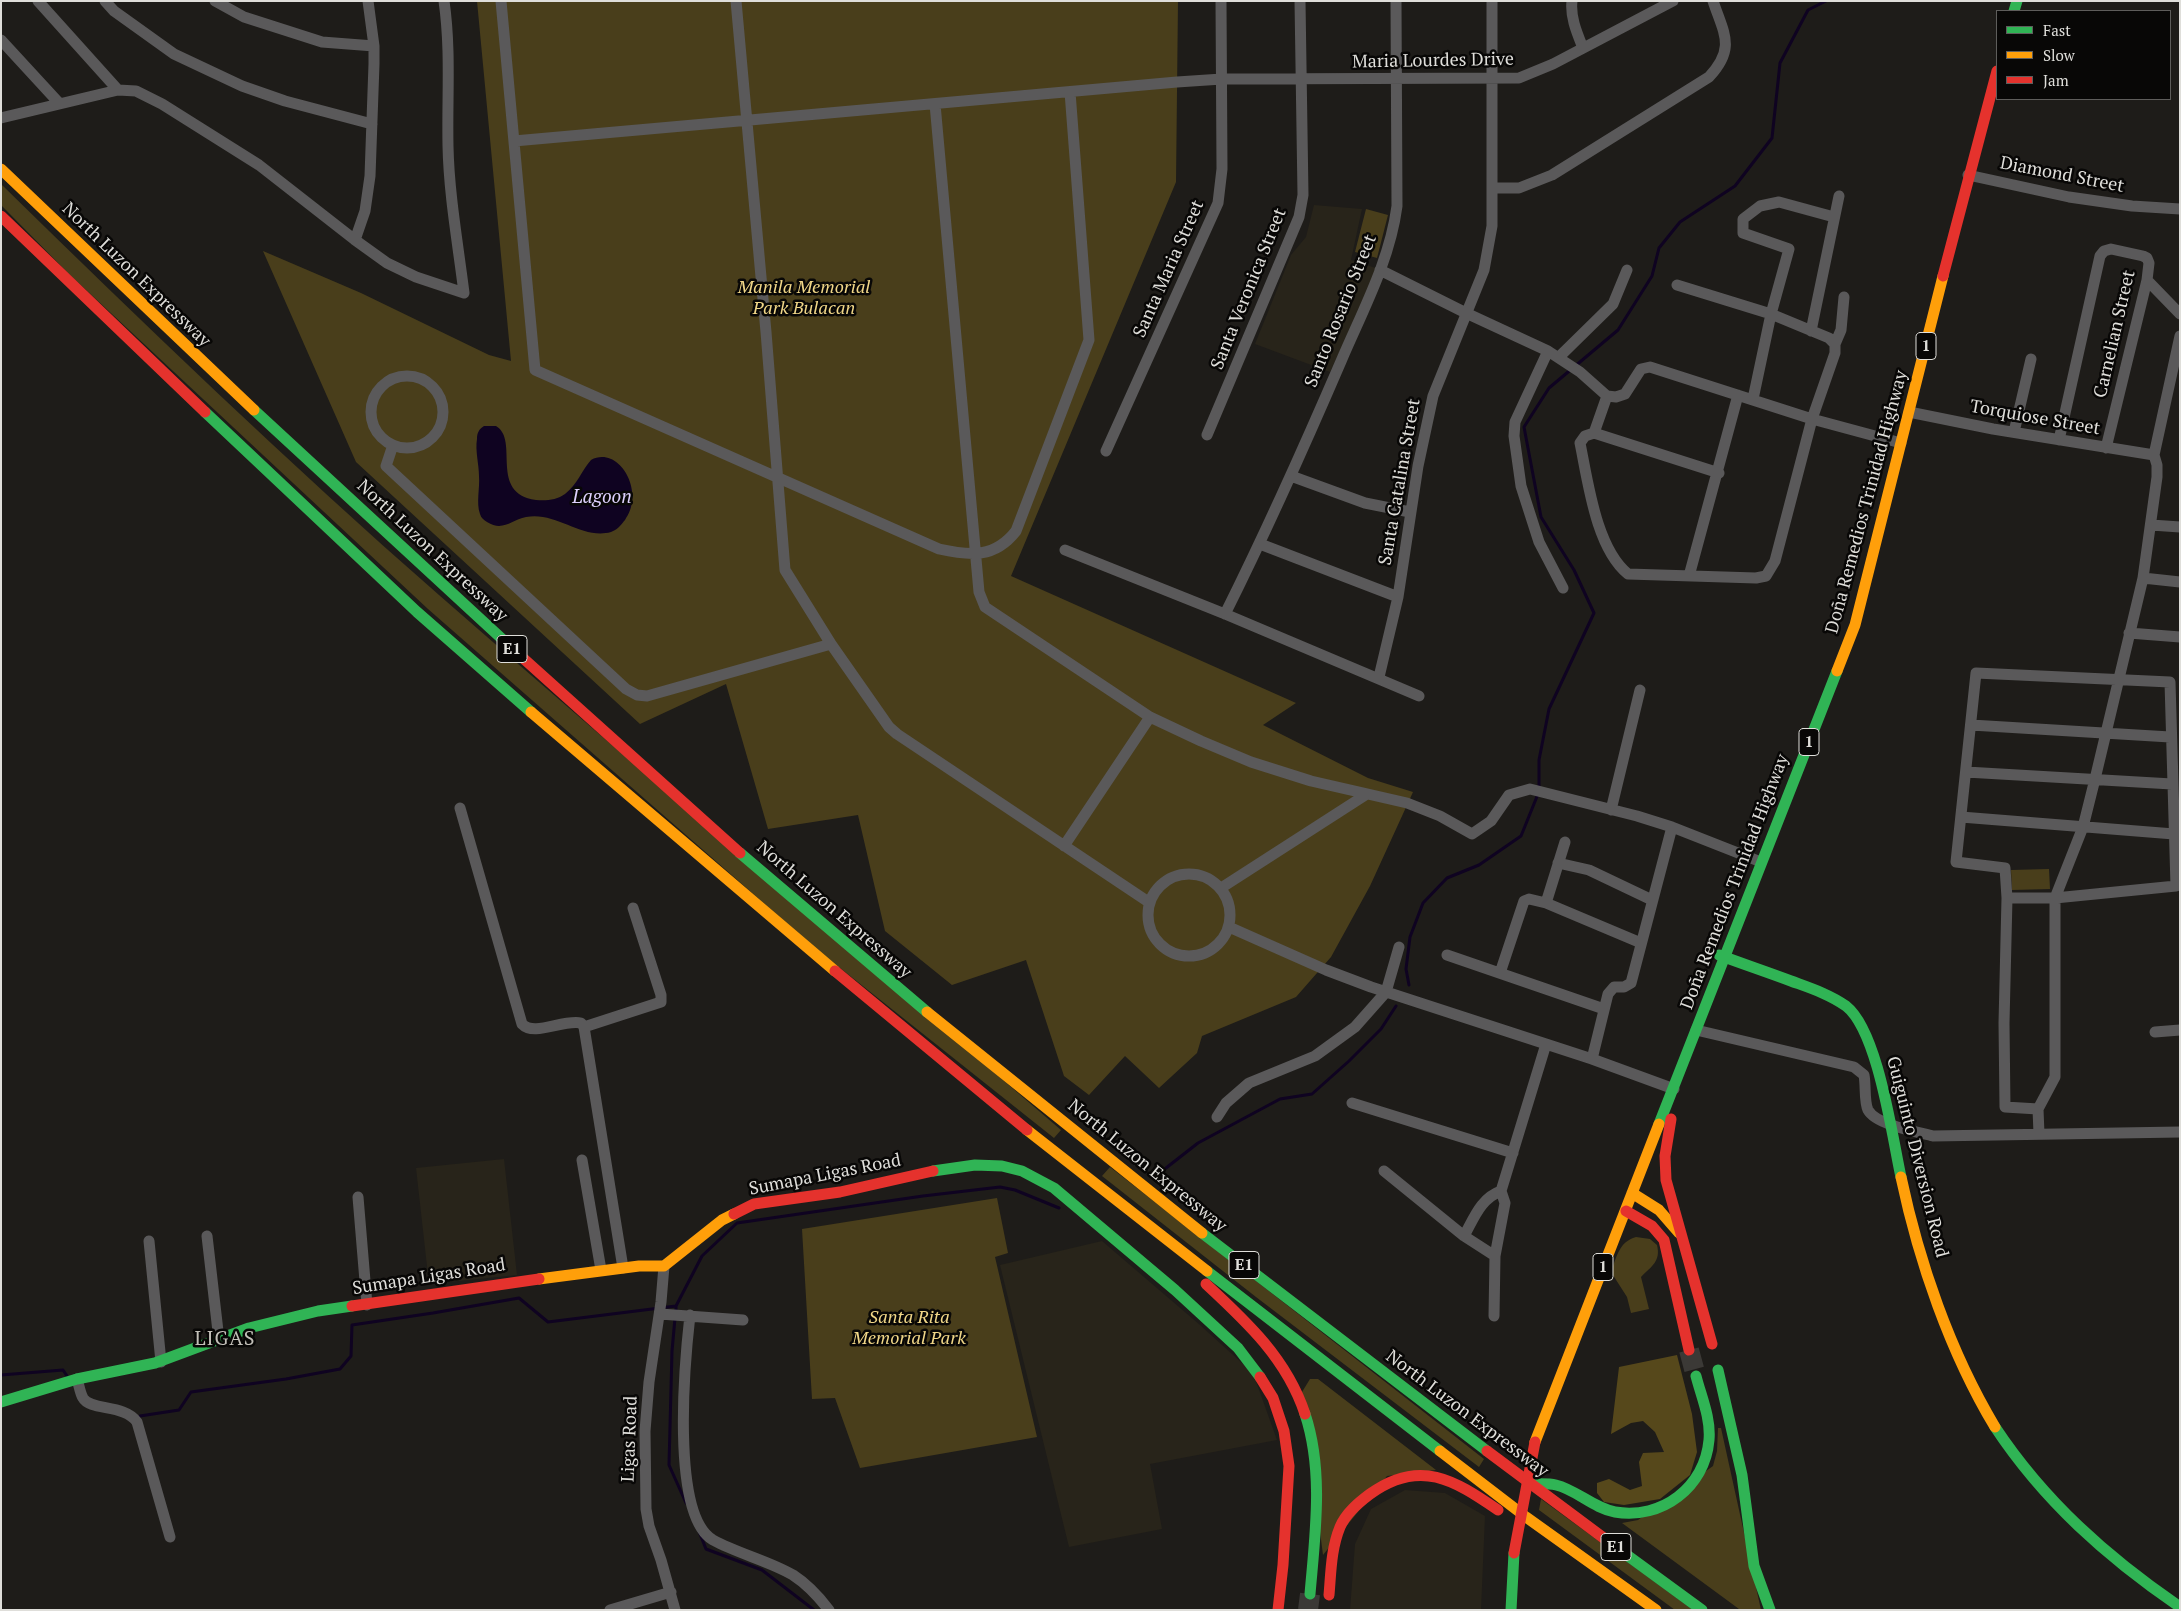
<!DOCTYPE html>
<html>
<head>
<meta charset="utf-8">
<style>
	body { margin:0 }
	#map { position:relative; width:2181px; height:1611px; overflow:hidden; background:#1e1c19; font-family:"PT Serif",serif }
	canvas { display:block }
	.frame { position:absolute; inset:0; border:2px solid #dfdeda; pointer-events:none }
	.legend { position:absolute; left:1996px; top:10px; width:175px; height:90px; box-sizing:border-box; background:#080706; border:1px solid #5e5d5b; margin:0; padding:6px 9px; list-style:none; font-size:15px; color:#dfdeda }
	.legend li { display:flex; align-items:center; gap:10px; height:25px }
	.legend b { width:25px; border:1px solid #5e5d5b }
</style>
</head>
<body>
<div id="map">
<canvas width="2181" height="1611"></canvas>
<div class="frame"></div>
<ul class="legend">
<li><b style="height:6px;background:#30b455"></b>Fast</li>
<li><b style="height:6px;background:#ff9f0a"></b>Slow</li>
<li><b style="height:6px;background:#e5322d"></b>Jam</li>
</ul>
</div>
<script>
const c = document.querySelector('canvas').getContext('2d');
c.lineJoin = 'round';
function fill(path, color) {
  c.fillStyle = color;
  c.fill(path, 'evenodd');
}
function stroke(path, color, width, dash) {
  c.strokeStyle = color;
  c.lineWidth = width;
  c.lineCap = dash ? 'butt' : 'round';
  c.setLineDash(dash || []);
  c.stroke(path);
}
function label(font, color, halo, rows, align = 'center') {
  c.font = font + ' "PT Serif",serif';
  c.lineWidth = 5;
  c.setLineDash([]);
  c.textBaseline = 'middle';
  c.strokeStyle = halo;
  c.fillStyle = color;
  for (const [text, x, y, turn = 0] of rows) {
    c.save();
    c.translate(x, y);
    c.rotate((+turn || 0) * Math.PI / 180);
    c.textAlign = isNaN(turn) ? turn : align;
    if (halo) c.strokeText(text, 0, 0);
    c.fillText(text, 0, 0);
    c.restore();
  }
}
const built = new Path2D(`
	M 1314,205 L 1362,209 L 1351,260 L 1379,269 L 1330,372 L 1255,344 L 1291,255 L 1306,237 Z
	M 504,1159 L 517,1275 L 429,1284 L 416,1168 Z
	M 1102,1241 L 1200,1325 L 1253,1373 L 1277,1440 L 1150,1464 L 1162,1529 L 1069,1547 L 1000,1265 Z
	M 1405,1490 L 1445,1493 L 1485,1516 L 1481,1610 L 1350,1610 L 1355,1544 L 1371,1509 Z`);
const green = new Path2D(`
	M 477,1 L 1178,1 L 1176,182 L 1011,576 L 1296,703 L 1263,725 L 1368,778 L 1413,792 L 1370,886 L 1331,957 L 1296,997 L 1202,1036 L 1197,1053 L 1159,1088 L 1125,1056 L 1089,1095 L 1064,1076 L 1026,960 L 952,985 L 885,931 L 858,815 L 768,829 L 726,684 L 640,724 L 356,462 L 263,251 L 361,293 L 489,355 L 511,361 Z
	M 1,184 C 144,324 288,463 439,595 C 644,775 854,951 1061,1130 L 1054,1138 L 815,948 L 428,609 L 68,273 L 1,205 Z
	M 1366,209 L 1388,215 L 1377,258 L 1355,252 Z
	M 2049,869 L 2050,889 L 2012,890 L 2011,870 Z
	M 1110,1167 L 1484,1459 L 1479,1467 L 1256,1297 L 1102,1176 Z
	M 997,1198 L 1008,1253 L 995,1257 L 1037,1437 L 860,1468 L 835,1398 L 812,1399 L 802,1229 Z
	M 1636,1237 L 1650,1239 L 1657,1245 C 1661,1261 1652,1266 1641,1277 L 1649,1309 L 1631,1313 L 1627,1297 L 1611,1272 C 1617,1256 1619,1242 1636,1237 Z
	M 1310,1379 L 1318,1379 L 1436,1470 L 1387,1476 L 1323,1555 L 1302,1392 Z
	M 1718,1428 L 1721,1428 L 1761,1610 L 1739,1609 L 1622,1523 L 1638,1520 L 1713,1466 L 1717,1451 Z
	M 1541,1499 L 1693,1610 L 1675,1610 L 1539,1510 Z`);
const forest = new Path2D(`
	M 1677,1355 L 1692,1414 L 1697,1452 L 1690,1475 L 1660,1499 L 1624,1505 L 1604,1502 L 1597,1493 L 1597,1483 L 1609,1479 L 1630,1490 L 1642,1486 L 1639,1462 L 1643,1453 L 1664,1452 L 1655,1432 L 1643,1421 L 1631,1423 L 1611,1434 L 1619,1367 Z`);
const water = new Path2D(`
	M 484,426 L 496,426 C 520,440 488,493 536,500 C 546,501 557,500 565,494 C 577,485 582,470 591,460 C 619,445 646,492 625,520 C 621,525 617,530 611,532 C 582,540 556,511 526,517 C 511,520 503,532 487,522 C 484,520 481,518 480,514 C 476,503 480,488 479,476 C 479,464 475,451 477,439 C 477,433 479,429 484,426 Z`);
const stream = new Path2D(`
	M 1539,788 L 1539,760 L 1549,709 L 1594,613 L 1574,570 L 1541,517 L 1524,427 L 1549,388 L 1618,330 L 1652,276 L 1659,248 L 1680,222 L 1735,186 L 1772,138 L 1780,63 L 1808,10 L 1826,1
	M 1409,985 L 1406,969 L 1410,937 L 1423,903 L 1447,878 L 1479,865 L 1521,836 L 1538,794
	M 1166,1168 L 1198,1143 L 1280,1099 L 1312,1094 L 1349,1061 L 1381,1029 L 1396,1006
	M 676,1312 L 676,1306 L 702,1256 L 737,1223 L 923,1196 L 1000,1187 L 1015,1190 L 1059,1208
	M 675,1318 L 672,1351 L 669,1465 L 686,1503
	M 1,1375 L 63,1370 L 67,1376
	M 140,1416 L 179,1410 L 191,1392 L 286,1379 L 340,1369 L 351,1356 L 352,1325 L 433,1313 L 519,1298 L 548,1322 L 676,1306
	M 698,1529 L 706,1549 L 762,1570 L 814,1610`);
const highwayTunnel = new Path2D(`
	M 1689,1350 L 1696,1376
	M 1308,1610 L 1310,1594`);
const street = new Path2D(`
	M 38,1 L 118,90
	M 105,1 L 114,11 L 174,54 L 242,86 L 285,101 L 372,124
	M 215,1 L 244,17 L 322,42 L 374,46
	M 501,1 L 535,370 L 939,549 C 971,556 995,558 1016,531 L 1089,340 L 1070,92
	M 736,1 L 766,332 L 785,570 L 831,644 L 889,727 L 897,734 L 1150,903
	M 1572,1 C 1570,17 1577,33 1583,48
	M 1,40 L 59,103
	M 935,104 L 979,592 L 985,607 L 1150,717 L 1201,741 L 1251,762 L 1311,781 L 1407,803 L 1440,816 L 1472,834 L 1491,821 L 1509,795 L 1530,789 L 1637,816 L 1672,827 L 1761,862
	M 1,118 L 118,90 L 136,91 L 162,104 L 259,165 L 355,240 L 387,263 L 416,277 L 464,293 C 458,244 449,195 448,146 C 447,97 451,50 444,1
	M 514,141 L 1177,82 L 1222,79 L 1519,78 L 1553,64 L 1673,1
	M 1968,175 L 2069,197 L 2132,206 L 2180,209
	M 1493,188 L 1519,188 L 1552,175 L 1709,77 C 1736,48 1724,34 1713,1
	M 355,240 L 365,211 L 370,176 L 374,64 L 374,46 L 368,1
	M 1380,270 L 1466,313 L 1548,351 L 1580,372 L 1607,396 L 1616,397 L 1625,394 L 1641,369 L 1650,367 L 1812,419 L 1901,443
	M 2147,280 L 2180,314
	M 1677,285 L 1771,314 L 1829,338 L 1835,344 L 1835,353 L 1812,419 L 1775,561 L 1766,576 L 1756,578 L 1628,574 C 1596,548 1588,482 1580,443 L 1585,436 L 1594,433 L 1719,473
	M 1811,331 L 1839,196
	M 1835,344 L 1841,330 L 1844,297
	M 1548,351 L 1515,422 L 1514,436 L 1521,486 L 1539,542 L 1563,588
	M 1559,357 L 1613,304 L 1627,270
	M371 412a36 36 0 1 1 72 0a36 36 0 1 1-72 0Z
	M 1753,399 L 1771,314 L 1789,249 L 1743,233 L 1743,219 L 1760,206 L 1779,202 L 1834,217
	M 1909,412 L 1993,429 L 2154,455
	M 2014,432 L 2031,359
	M 1594,433 L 1607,396
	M 1207,435 L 1299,217 L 1303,195 L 1300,1
	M 2059,440 L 2100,256 L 2104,251 L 2111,249 L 2143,256 L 2147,258 L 2149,263 L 2147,280 L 2106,448
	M 393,445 L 386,466 L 626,689 L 637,695 L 647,696 L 831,644
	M 1106,451 L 1218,203 L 1222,169 L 1221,1
	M 1291,476 L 1365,503 L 1410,512
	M 2151,525 L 2180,527
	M 1260,544 L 1398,597
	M 1065,550 L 1225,614 L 1419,696
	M 1689,576 L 1738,395
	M 2143,578 L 2180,582
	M 1225,614 C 1267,530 1305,445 1342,359 C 1363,310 1390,260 1397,206 L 1396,1
	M 2129,633 L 2180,637
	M 1379,677 L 1398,597 L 1418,466 L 1433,396 L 1484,270 L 1492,226 L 1492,1
	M 1971,725 L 2170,737
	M 1966,772 L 2172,784
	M 460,808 L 522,1024 C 534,1037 563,1019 581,1023 L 584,1027 L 623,1268
	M 1611,810 L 1640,690
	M 1961,817 L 2174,834
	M 1064,846 L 1150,717
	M 1558,863 L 1589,870 L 1652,900
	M1148 915a41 41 0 1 1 82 0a41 41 0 1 1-82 0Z
	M 1221,888 L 1367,794
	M 2007,898 L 2055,898 L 2176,886 L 2170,682 L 1976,673 L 1956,862 L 2005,868 L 2007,898 L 2004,1023 L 2005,1107 L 2038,1109
	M 1546,903 L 1565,842
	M 1229,927 L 1326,970 L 1371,987 L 1592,1059 L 1674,1089
	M 1447,955 L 1604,1009
	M 1500,973 L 1524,901 L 1529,899 L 1546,903 L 1641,943
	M 584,1027 L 661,1002 L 661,995 L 633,908
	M 1696,1030 L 1854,1067 L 1864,1075 C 1866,1085 1864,1102 1868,1110 C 1876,1125 1918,1132 1933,1136 L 2180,1132
	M 2155,1032 L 2180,1030
	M 1592,1059 L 1608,994 L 1614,987 L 1624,987 L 1631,983 L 1672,827
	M 1352,1103 L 1513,1153
	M 1217,1117 L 1226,1103 L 1249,1083 L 1315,1056 L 1355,1027 L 1386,992 L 1399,947
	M 2039,1134 L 2038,1109 L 2055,1077 L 2055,898 L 2083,827 L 2095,779 L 2143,578 L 2157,477 L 2157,465 L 2154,455 L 2180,336
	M 582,1160 L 601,1270
	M 1384,1171 L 1464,1236 L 1495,1256
	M 358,1197 L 367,1305
	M 207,1236 L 219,1340
	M 1464,1236 C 1474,1218 1481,1198 1501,1191
	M 149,1241 L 161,1362
	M 664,1266 L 661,1302 L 649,1382 L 645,1431 L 646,1509 L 649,1526 L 661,1560 L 675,1610
	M 660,1314 L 743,1320
	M 690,1315 C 685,1359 670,1515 713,1540 C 739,1554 769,1561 793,1575 C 807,1584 819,1597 829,1610
	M 1494,1316 L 1495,1256 L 1505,1203 L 1501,1191 L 1546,1044
	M 77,1379 C 79,1385 80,1393 83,1398 C 90,1411 125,1404 137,1422 L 170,1537
	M 610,1610 L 671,1592`);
const fast = new Path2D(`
	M 2014,11 L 2017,1
	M 254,410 L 514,650
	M 205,412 L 417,612 L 531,712
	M 740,853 L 927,1012
	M 1719,955 C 1743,964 1767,972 1791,981 C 1810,988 1829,994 1846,1006 C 1878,1031 1892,1136 1901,1177
	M 1659,1124 L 1837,671
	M 933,1171 L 975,1165 L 1002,1166 L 1022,1171 L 1054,1188 L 1175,1290 L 1238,1348 L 1260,1377
	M 1202,1233 L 1487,1451
	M 1207,1271 L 1440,1451
	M 1718,1370 L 1742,1475 L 1754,1566 L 1770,1610
	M 1,1402 L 77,1379 L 155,1363 L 249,1328 L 318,1311 L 352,1306
	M 1305,1414 C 1324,1471 1315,1535 1310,1594
	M 1995,1427 C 2044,1501 2107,1557 2180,1607
	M 1529,1484 C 1538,1484 1547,1483 1556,1485 C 1577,1490 1593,1508 1615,1512 C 1662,1520 1705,1487 1709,1440 C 1711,1418 1701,1396 1696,1376
	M 1609,1542 L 1702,1610
	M 1511,1610 L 1514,1553`);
const slow = new Path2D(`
	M 1,169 L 254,410
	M 1837,671 L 1855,625 L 1943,276
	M 531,712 L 835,971
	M 927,1012 L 1202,1233
	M 1027,1130 L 1207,1271
	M 1901,1177 C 1919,1262 1950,1352 1995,1427
	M 1632,1193 L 1659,1210 L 1679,1233
	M 539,1279 L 639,1266 L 664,1266 L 722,1220 L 734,1214
	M 1535,1442 L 1659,1124
	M 1440,1451 L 1526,1517 L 1656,1610`);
const jam = new Path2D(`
	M 1,216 L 205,412
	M 1943,276 L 1997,71
	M 514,650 L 740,853
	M 835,971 L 1027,1130
	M 1671,1119 L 1665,1156 L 1666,1180 L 1712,1344
	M 1626,1211 L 1652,1226 L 1664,1240 L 1689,1350
	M 734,1214 L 754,1204 L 840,1192 L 933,1171
	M 1206,1284 C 1247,1322 1287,1359 1305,1414
	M 352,1306 L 539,1279
	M 1260,1377 L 1273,1398 L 1284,1431 L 1289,1466 L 1283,1565 L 1278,1610
	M 1487,1451 L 1609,1542
	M 1329,1595 C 1331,1572 1331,1549 1340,1527 C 1346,1513 1358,1503 1370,1494 C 1420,1458 1454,1480 1498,1510`);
const jamBridge = new Path2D(`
	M 1514,1553 L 1535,1442`);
const shields = [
	[1926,346,20],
	[512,649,30],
	[1809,742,20],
	[1244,1265,30],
	[1603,1267,20],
	[1616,1547,30]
];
const shieldNames = [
	["1",1926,346],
	["E1",512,649],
	["1",1809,742],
	["E1",1244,1265],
	["1",1603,1267],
	["E1",1616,1547]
];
const streetNames = [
	["Maria Lourdes Drive",1433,61,-1],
	["Diamond Street",2062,175,11],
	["Santa Maria Street",1169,269,-66],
	["North Luzon Expressway",136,275,44],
	["Santa Veronica Street",1249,289,-68],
	["Santo Rosario Street",1341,311,-68],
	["Carnelian Street",2115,334,-77],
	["Torquiose Street",2035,418,10],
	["Santa Catalina Street",1400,482,-80],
	["Doña Remedios Trinidad Highway",1867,502,-75],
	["North Luzon Expressway",432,551,43],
	["Doña Remedios Trinidad Highway",1735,882,-69],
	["North Luzon Expressway",834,910,41],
	["Guiguinto Diversion Road",1917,1157,76],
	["North Luzon Expressway",1147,1166,39],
	["Sumapa Ligas Road",825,1175,-11],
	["Sumapa Ligas Road",429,1277,-9],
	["North Luzon Expressway",1467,1414,37],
	["Ligas Road",630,1439,-88]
];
const parkNames = [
	["Manila Memorial",804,288],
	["Park Bulacan",804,309],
	["Santa Rita",909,1318],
	["Memorial Park",909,1339]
];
const waterNames = [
	["Lagoon",602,498]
];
const quarterNames = [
	["LIGAS",225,1339]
];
fill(built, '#28241a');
fill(green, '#493e1b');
fill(forest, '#56481b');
fill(water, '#0f0321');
stroke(stream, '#0f0321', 3);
stroke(highwayTunnel, '#3b3936', 20, [20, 10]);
stroke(street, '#5a595a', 11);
stroke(fast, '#30b455', 11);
stroke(slow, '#ff9f0a', 11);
stroke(jam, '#e5322d', 11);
stroke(jamBridge, '#e5322d', 11);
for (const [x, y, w] of shields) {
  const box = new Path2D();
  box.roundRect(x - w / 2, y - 13.5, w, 27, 4);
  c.fillStyle = '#080706';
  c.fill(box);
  stroke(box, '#dfdeda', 1);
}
label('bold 16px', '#dfdeda', null, shieldNames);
label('18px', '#dfdeda', '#080706', streetNames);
label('italic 18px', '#f1d788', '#080706', parkNames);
label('italic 19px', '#ddd0fc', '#080706', waterNames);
c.letterSpacing = '1px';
label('20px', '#c2bfb8', '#080706', quarterNames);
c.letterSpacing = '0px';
</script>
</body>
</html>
